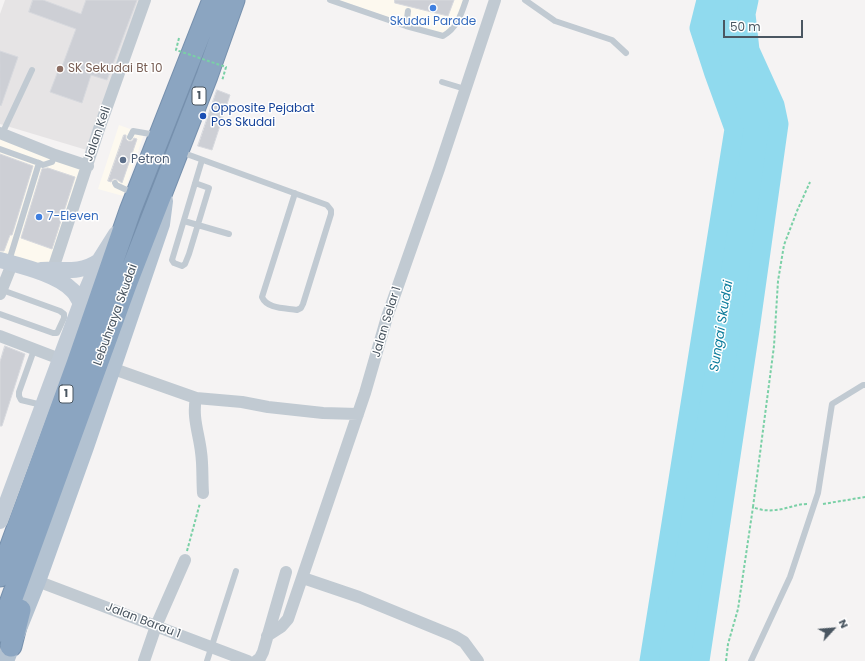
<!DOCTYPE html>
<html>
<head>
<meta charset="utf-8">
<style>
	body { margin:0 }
	#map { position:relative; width:865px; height:661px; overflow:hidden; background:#f5f3f3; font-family:Poppins,sans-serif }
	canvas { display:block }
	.north { position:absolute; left:813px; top:609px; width:40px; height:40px; -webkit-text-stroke:3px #fff; paint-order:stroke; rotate:64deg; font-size:11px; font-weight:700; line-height:16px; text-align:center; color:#4a5661 }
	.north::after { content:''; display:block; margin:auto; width:14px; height:18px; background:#4a5661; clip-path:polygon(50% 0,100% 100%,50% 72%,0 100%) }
	.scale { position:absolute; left:723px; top:20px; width:80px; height:18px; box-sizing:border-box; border:2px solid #4a5661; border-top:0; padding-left:5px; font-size:12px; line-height:14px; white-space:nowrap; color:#4a5661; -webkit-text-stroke:3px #fff; paint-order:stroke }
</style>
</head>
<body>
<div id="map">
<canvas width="865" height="661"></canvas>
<div class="north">N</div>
<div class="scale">50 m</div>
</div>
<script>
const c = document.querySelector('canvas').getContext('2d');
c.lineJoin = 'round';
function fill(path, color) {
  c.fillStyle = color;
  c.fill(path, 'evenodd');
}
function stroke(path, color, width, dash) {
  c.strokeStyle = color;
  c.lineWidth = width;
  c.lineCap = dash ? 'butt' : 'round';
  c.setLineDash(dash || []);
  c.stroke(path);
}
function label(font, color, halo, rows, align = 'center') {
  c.font = font + ' Poppins,sans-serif';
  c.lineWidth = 3;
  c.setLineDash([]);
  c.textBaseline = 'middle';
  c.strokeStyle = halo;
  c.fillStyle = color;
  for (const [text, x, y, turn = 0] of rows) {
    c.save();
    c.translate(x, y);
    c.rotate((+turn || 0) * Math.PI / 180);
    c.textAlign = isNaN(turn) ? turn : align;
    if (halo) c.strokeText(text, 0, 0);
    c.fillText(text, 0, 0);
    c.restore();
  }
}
const commercial = new Path2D(`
	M 339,0 L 464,0 L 459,14 L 449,29 L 442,33 L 402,22 Z
	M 119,125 L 144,134 L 123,196 L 98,189 Z
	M 0,138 L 83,169 L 51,264 L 35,264 L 0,253 Z`);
const education = new Path2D(`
	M 5,0 L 144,0 L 90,151 L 0,124 L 0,14 Z`);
const water = new Path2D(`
	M 706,0 L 749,0 L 746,14 L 750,50 L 775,105 L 779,124 L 750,330 L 700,661 L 649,661 L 734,129 L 714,74 L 699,28 Z`);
const river = new Path2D(`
	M 649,661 L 734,129 L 714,74 L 699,28 L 706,0
	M 700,661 L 750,330 L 779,124 L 775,105 L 750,50 L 746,14 L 749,0`);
const building = new Path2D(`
	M 33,0 L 43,0 L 81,14 L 86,0 L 137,0 L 107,80 L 91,75 L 82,103 L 50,92 L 58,71 L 60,72 L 76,29 L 29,12 Z
	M 395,0 L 454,0 L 448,16 L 395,3 Z
	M 0,51 L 18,57 L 1,106 L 0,105 Z
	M 217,90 L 230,95 L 212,150 L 198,146 Z
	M 124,135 L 126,135 L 126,139 L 128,141 L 132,141 L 134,138 L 137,139 L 122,183 L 116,179 L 113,179 L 111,182 L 108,181 Z
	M 0,154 L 33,166 L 12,235 L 10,235 L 4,251 L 0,251 Z
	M 48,168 L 75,177 L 52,249 L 21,238 L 42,169 Z
	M 5,346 L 25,354 L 2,426 L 0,426 L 0,362 Z`);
const path = new Path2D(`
	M 807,504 C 802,504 798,505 794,506 C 780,510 766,513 753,507 L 774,346 L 778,281 L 784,245 L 797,211 L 810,182
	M 823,504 L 865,497
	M 187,551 L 200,503
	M 726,661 L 728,644 L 738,609 L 753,507`);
const lane = new Path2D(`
	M 330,0 L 406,26 L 443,36 C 457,28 461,15 466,0
	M 525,0 L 555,21 L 612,40 L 626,53
	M 406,26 L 408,11
	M 442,82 L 465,89
	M 2,134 L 32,70
	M 130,137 L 133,131 L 156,135
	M 0,149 L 39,163 L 9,261
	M 181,152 L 327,205 L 331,210 L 331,214 L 303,304 L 301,308 L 297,310 C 285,308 267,309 262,297 L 295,193
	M 39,163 L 43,165 L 52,162 L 55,155
	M 115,183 L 116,185 L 133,193
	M 195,183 L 209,188 L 189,254 L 185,264 L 182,266 L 174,263 L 172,260 L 202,160
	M 184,221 L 229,234
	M 0,314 L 53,333 L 57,333 L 64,318 L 64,314 L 60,311 L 2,290
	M 34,350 L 19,392 L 19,396 L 21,400 L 42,405
	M 207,661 L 236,571
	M 751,661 L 790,577 L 818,493 L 832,404 L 863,385 L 865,385`);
const street = new Path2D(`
	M 0,133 L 55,155 L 88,166
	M 53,269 L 99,129 L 145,0
	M 0,294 L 12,264
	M 0,336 L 60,359
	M 111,368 L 196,398 L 242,402 L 268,407 L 323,413 L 358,414
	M 196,398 C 192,417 199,434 201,452 C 203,465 202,479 203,493
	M 303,578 L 359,597 L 454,636 L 464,642 L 478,661
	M 37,581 L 248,661
	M 267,636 L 281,627 L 288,619 L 365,393 L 387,317 L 439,169 L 495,0
	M 144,661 L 156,626 L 185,560
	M 256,661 L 260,658 L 263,652 L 286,572`);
const secondary = new Path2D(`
	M 0,260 C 21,266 57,274 72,290 C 76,293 78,299 81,303
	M 41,270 C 63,269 80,274 99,261
	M 0,521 L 81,303 L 99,261 L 116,234`);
const primary = new Path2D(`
	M 5,661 L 37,581 L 85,447 L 161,224 L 164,201`);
const highway = new Path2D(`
	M 0,576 L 77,364 L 130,211 L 213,0
	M 0,631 L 127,282 L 207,76 L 234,0
	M 11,646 L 20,610`);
const pathBridge = new Path2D(`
	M 179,38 L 176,50 L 226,67 L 222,81`);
const markers = [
	[433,8,4,"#3f7fe0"],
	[60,69,4,"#8d6e63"],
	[203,116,4,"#1a4fb4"],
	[123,160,4,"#5c6f8a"],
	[39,217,4,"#3f7fe0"]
];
const shields = [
	[199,96,14],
	[66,394,14]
];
const shieldNames = [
	["1",199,96],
	["1",66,394]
];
const shopNames = [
	["Skudai Parade",433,22],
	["7-Eleven",47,217,"left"]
];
const educationNames = [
	["SK Sekudai Bt 10",68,69]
];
const transitNames = [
	["Opposite Pejabat",211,109],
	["Pos Skudai",211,123]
];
const streetNames = [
	["Jalan Keli",98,134,-71],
	["Lebuhraya Skudai",116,315,-70],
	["Jalan Selar 1",387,322,-73],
	["Jalan Barau 1",143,621,21]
];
const serviceNames = [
	["Petron",131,160]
];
const waterNames = [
	["Sungai Skudai",722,326,-81]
];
fill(commercial, '#fdf9ef');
fill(education, '#e6e4e5');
fill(water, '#90daee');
stroke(river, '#90daee', 19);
fill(building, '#cdcfd5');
stroke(building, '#d7d9de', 1);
stroke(highway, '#7690ad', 23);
stroke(path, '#7ad0a6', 2, [3, 2]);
stroke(lane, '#c1cad2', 6);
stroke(street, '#c1cad2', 12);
stroke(secondary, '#c1cbd6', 16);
stroke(primary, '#b3c2d1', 18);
stroke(highway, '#8ba5c1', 21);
stroke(pathBridge, '#7ad0a6', 2, [3, 2]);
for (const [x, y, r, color] of markers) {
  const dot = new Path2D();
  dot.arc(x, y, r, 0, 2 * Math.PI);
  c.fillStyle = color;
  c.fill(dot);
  stroke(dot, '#fff', 1.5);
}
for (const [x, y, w] of shields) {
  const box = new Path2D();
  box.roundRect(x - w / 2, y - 9, w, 18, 3);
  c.fillStyle = '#fff';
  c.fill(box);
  stroke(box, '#4a5661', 1);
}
label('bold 11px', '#4a5661', null, shieldNames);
label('12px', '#366cbe', '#fff', shopNames);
label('12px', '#785e54', '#fff', educationNames, 'left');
label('12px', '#164399', '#fff', transitNames, 'left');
label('12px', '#4a5661', '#fff', streetNames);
label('12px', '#4e5e75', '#fff', serviceNames, 'left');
label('italic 13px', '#0c7c9b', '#fff', waterNames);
</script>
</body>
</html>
